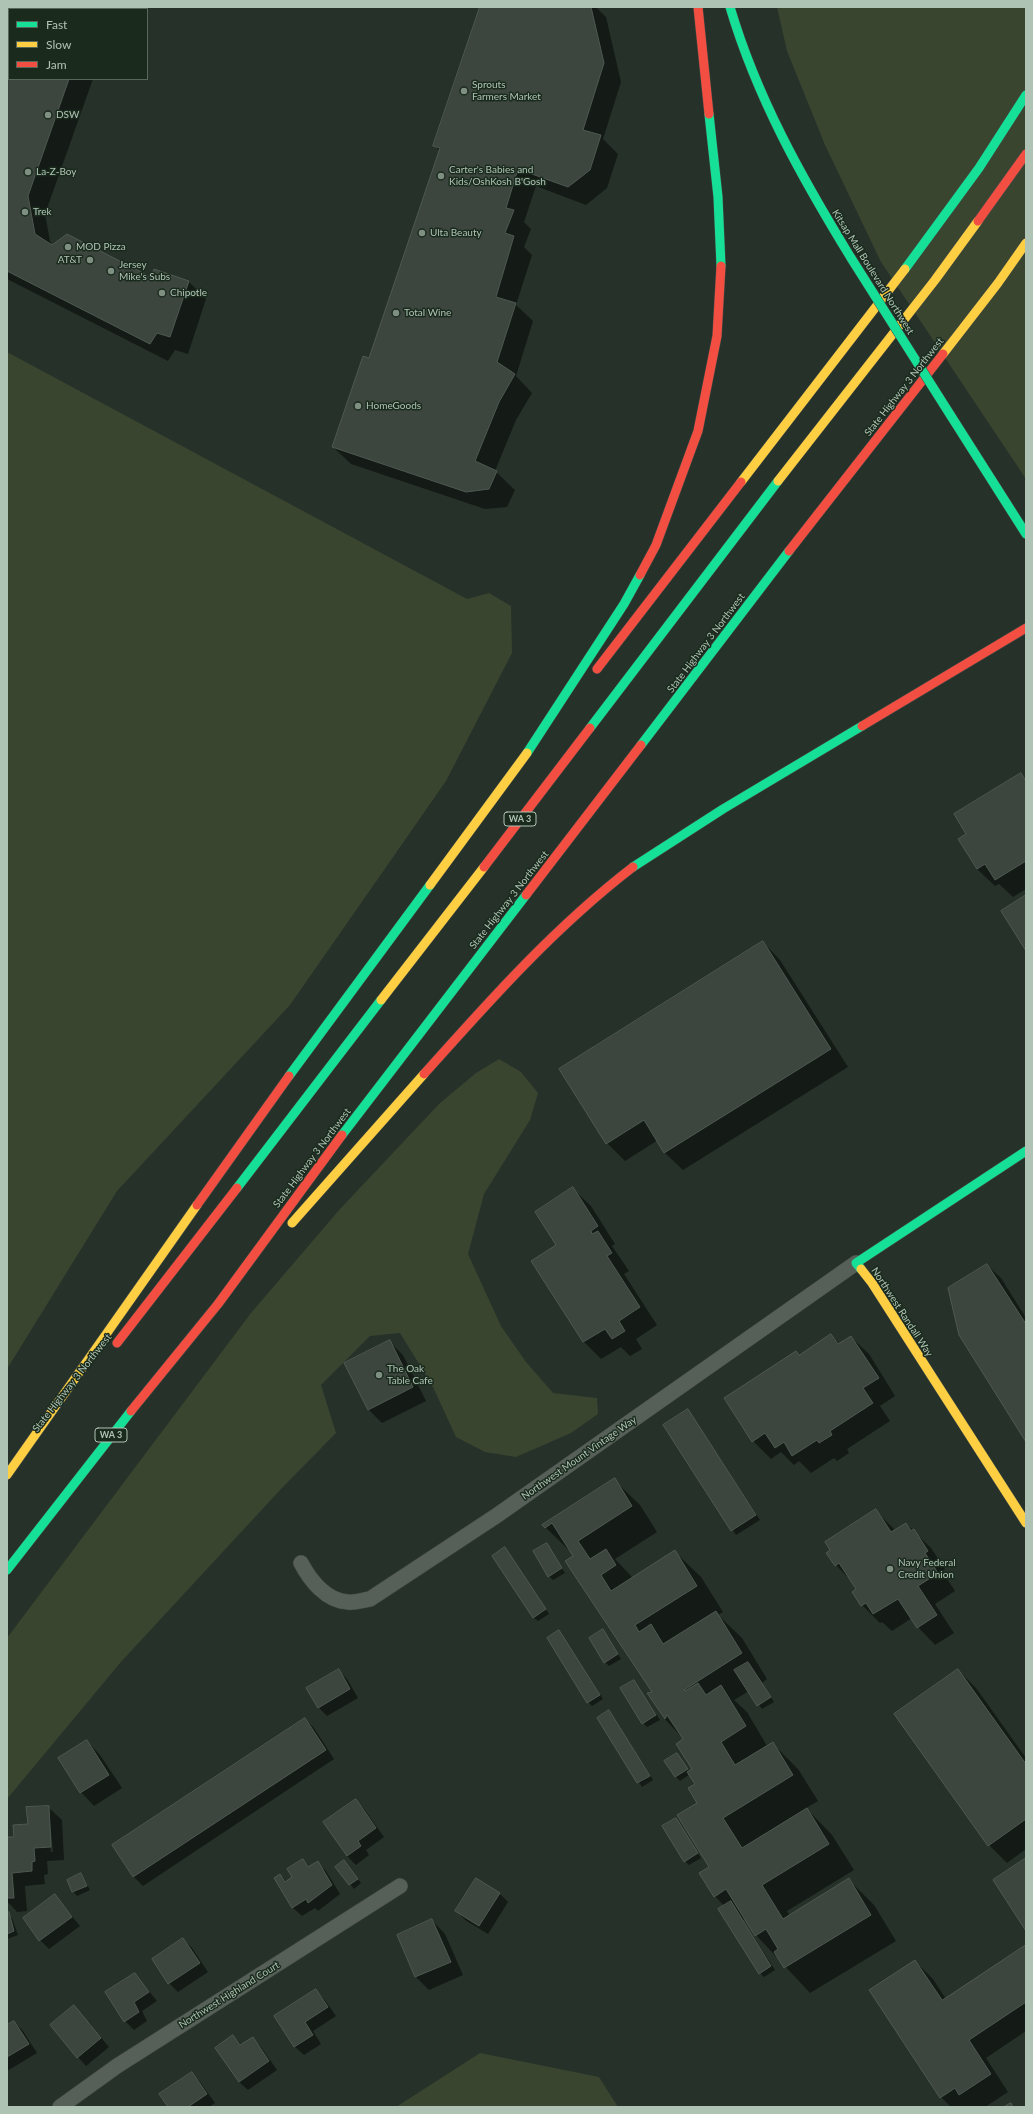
<!DOCTYPE html>
<html>
<head>
<meta charset="utf-8">
<style>
	body { margin:0 }
	#map { position:relative; width:1033px; height:2114px; overflow:hidden; background:#263129; font-family:Lato,sans-serif }
	canvas { display:block }
	.frame { position:absolute; inset:0; border:8px solid #afc3b4; pointer-events:none }
	.legend { position:absolute; left:8px; top:8px; width:140px; height:72px; box-sizing:border-box; background:#1a2b1e; border:1px solid #56685a; margin:0; padding:5px 7px; list-style:none; font-size:12px; color:#afc3b4 }
	.legend li { display:flex; align-items:center; gap:8px; height:20px }
	.legend b { width:20px; border:1px solid #56685a }
</style>
</head>
<body>
<div id="map">
<canvas width="1033" height="2114"></canvas>
<div class="frame"></div>
<ul class="legend">
<li><b style="height:5px;background:#16e098"></b>Fast</li>
<li><b style="height:5px;background:#ffcf43"></b>Slow</li>
<li><b style="height:5px;background:#f24e42"></b>Jam</li>
</ul>
</div>
<script>
const c = document.querySelector('canvas').getContext('2d');
c.lineJoin = 'round';
function fill(path, color) {
  c.fillStyle = color;
  c.fill(path, 'evenodd');
}
function stroke(path, color, width, dash) {
  c.strokeStyle = color;
  c.lineWidth = width;
  c.lineCap = dash ? 'butt' : 'round';
  c.setLineDash(dash || []);
  c.stroke(path);
}
function label(font, color, halo, rows, align = 'center') {
  c.font = font + ' Lato,sans-serif';
  c.lineWidth = 3;
  c.setLineDash([]);
  c.textBaseline = 'middle';
  c.strokeStyle = halo;
  c.fillStyle = color;
  for (const [text, x, y, turn = 0] of rows) {
    c.save();
    c.translate(x, y);
    c.rotate((+turn || 0) * Math.PI / 180);
    c.textAlign = isNaN(turn) ? turn : align;
    if (halo) c.strokeText(text, 0, 0);
    c.fillText(text, 0, 0);
    c.restore();
  }
}
const green = new Path2D(`
	M 777,7 L 1026,7 L 1026,479 L 881,262 L 825,145 L 787,51 Z
	M 7,352 L 467,599 L 489,593 L 511,606 L 512,653 L 446,781 L 290,1005 L 117,1191 L 7,1369 Z
	M 499,1059 L 521,1072 L 538,1093 L 530,1120 L 484,1194 L 468,1254 L 501,1326 L 526,1362 L 553,1393 L 597,1398 L 598,1414 L 571,1433 L 516,1457 L 485,1452 L 456,1437 L 432,1385 L 400,1333 L 370,1336 L 321,1385 L 336,1433 L 281,1489 L 120,1663 L 7,1799 L 7,1638 L 251,1313 L 340,1209 L 440,1103 L 476,1073 Z
	M 480,2053 L 599,2077 L 618,2107 L 396,2107 Z`);
const shadow = new Path2D(`
	M 7,7 L 118,7 L 118,9 L 9,9 L 9,79 L 93,79 L 45,214 L 51,246 L 152,279 L 155,271 L 189,282 L 206,299 L 188,354 L 175,350 L 168,361 L 7,279 Z
	M 481,7 L 596,7 L 606,17 L 621,82 L 603,139 L 618,154 L 607,188 L 586,205 L 536,186 L 524,222 L 531,229 L 524,247 L 532,255 L 516,305 L 533,321 L 516,376 L 532,393 L 516,420 L 495,471 L 515,490 L 507,507 L 485,509 L 351,464 L 333,447 L 369,359 L 440,151 L 434,145 Z
	M 1020,774 L 1026,779 L 1026,889 L 1013,897 L 999,884 L 995,886 L 977,869 L 968,834 Z
	M 763,942 L 780,960 L 848,1067 L 683,1170 L 665,1153 L 658,1140 L 625,1161 L 607,1143 Z
	M 573,1189 L 591,1206 L 615,1244 L 612,1246 L 629,1271 L 624,1274 L 657,1325 L 636,1339 L 642,1349 L 630,1356 L 621,1347 L 601,1359 L 584,1342 L 532,1261 L 558,1245 Z
	M 987,1265 L 1001,1278 L 1026,1318 L 1026,1440 Z
	M 831,1335 L 840,1344 L 851,1337 L 869,1354 L 895,1396 L 880,1406 L 890,1421 L 847,1449 L 849,1453 L 837,1461 L 834,1458 L 811,1473 L 799,1461 L 794,1465 L 781,1452 L 771,1459 L 753,1441 L 799,1356 Z
	M 390,1342 L 403,1355 L 426,1401 L 382,1423 L 368,1409 Z
	M 688,1410 L 760,1520 L 736,1535 L 665,1426 Z
	M 614,1480 L 640,1505 L 657,1532 L 615,1559 L 633,1578 L 675,1552 L 701,1577 L 723,1612 L 718,1615 L 742,1638 L 767,1679 L 762,1683 L 774,1702 L 762,1709 L 749,1691 L 734,1700 L 747,1712 L 767,1746 L 772,1743 L 798,1769 L 818,1801 L 806,1808 L 832,1835 L 854,1870 L 787,1911 L 790,1916 L 849,1880 L 874,1905 L 896,1941 L 810,1993 L 756,1935 L 746,1918 L 743,1920 L 775,1970 L 764,1977 L 760,1973 L 724,1906 L 715,1896 L 696,1784 L 690,1774 L 680,1781 L 676,1777 L 677,1754 L 690,1772 L 693,1769 L 684,1740 L 665,1719 L 648,1694 L 653,1693 L 575,1556 L 545,1527 Z
	M 876,1511 L 896,1531 L 906,1524 L 931,1548 L 945,1569 L 942,1571 L 955,1591 L 935,1604 L 954,1633 L 935,1645 L 918,1627 L 912,1618 L 892,1631 L 882,1622 L 880,1623 L 862,1605 L 858,1590 L 853,1583 L 836,1565 Z
	M 546,1544 L 565,1573 L 553,1580 L 549,1576 Z
	M 505,1548 L 549,1614 L 538,1621 L 533,1617 Z
	M 603,1630 L 621,1659 L 609,1666 L 605,1662 Z
	M 559,1631 L 603,1699 L 592,1706 L 588,1702 Z
	M 338,1670 L 347,1679 L 358,1698 L 327,1716 L 319,1708 Z
	M 958,1670 L 976,1688 L 1026,1758 L 1026,1849 L 1007,1863 L 989,1845 Z
	M 634,1681 L 660,1720 L 647,1727 L 643,1723 Z
	M 609,1712 L 653,1780 L 642,1787 L 598,1719 Z
	M 305,1719 L 314,1728 L 334,1759 L 143,1886 L 134,1877 L 113,1846 Z
	M 87,1741 L 100,1755 L 122,1788 L 94,1806 L 81,1792 Z
	M 356,1801 L 364,1809 L 384,1837 L 366,1850 L 369,1855 L 356,1865 L 347,1856 L 324,1822 Z
	M 48,1807 L 62,1820 L 64,1860 L 47,1861 L 48,1874 L 44,1875 L 45,1884 L 25,1886 L 27,1911 L 17,1912 L 7,1901 L 7,1838 L 15,1838 ZM 48,1820 L 50,1820 L 53,1852 L 51,1852 Z
	M 676,1819 L 701,1858 L 689,1865 L 685,1861 Z
	M 303,1861 L 310,1868 L 318,1863 L 326,1871 L 340,1894 L 318,1911 L 315,1908 L 302,1916 L 293,1908 L 275,1878 L 280,1875 L 287,1882 L 293,1877 Z
	M 344,1862 L 361,1883 L 354,1889 L 337,1867 Z
	M 81,1874 L 90,1890 L 77,1896 L 73,1891 Z
	M 500,1894 L 508,1902 L 488,1934 L 465,1920 L 457,1911 Z
	M 55,1896 L 80,1926 L 49,1949 L 40,1940 Z
	M 7,1914 L 12,1918 L 18,1935 L 7,1939 Z
	M 432,1920 L 445,1934 L 463,1975 L 429,1990 L 416,1977 L 398,1935 Z
	M 183,1939 L 192,1948 L 208,1972 L 178,1992 L 169,1983 Z
	M 1026,1946 L 1026,2031 L 986,2058 L 1008,2092 L 985,2107 L 951,2107 L 941,2097 L 915,1961 L 933,1979 L 946,1999 Z
	M 135,1974 L 157,2001 L 142,2011 L 147,2021 L 134,2030 L 125,2021 L 106,1992 Z
	M 316,1990 L 324,1999 L 336,2016 L 313,2031 L 321,2044 L 304,2055 L 295,2047 L 275,2016 Z
	M 82,2015 L 109,2047 L 86,2066 L 78,2057 Z
	M 14,2022 L 23,2031 L 37,2053 L 7,2071 L 7,2026 Z
	M 233,2036 L 242,2045 L 253,2038 L 261,2047 L 277,2070 L 248,2090 L 239,2082 Z
	M 192,2073 L 200,2082 L 215,2103 L 209,2107 L 169,2107 Z`);
const building = new Path2D(`
	M 7,7 L 95,7 L 94,9 L 9,9 L 9,79 L 69,79 L 28,196 L 35,234 L 52,245 L 67,234 L 151,277 L 154,269 L 189,281 L 170,337 L 157,333 L 150,344 L 7,271 Z
	M 480,7 L 591,7 L 604,63 L 583,130 L 601,135 L 590,170 L 568,187 L 518,169 L 506,208 L 514,210 L 505,233 L 514,236 L 496,297 L 516,303 L 497,362 L 515,374 L 499,402 L 475,461 L 497,471 L 489,489 L 466,492 L 332,447 L 363,356 L 369,358 L 440,148 L 433,146 Z
	M 1021,773 L 1026,781 L 1026,861 L 995,880 L 985,864 L 977,869 L 958,839 L 966,834 L 954,814 Z
	M 1026,895 L 1026,951 L 1001,911 Z
	M 763,941 L 831,1049 L 664,1153 L 644,1120 L 606,1144 L 559,1069 Z
	M 573,1187 L 598,1226 L 591,1231 L 592,1234 L 598,1231 L 612,1253 L 607,1256 L 640,1307 L 619,1321 L 625,1331 L 612,1339 L 605,1329 L 583,1342 L 531,1261 L 556,1245 L 535,1212 Z
	M 987,1264 L 1026,1324 L 1026,1442 L 959,1335 L 948,1288 Z
	M 831,1334 L 838,1344 L 851,1336 L 879,1378 L 863,1388 L 873,1403 L 830,1431 L 832,1435 L 819,1443 L 817,1440 L 792,1456 L 784,1442 L 775,1448 L 765,1433 L 752,1442 L 724,1398 L 796,1351 L 799,1355 Z
	M 390,1340 L 413,1387 L 368,1410 L 344,1363 Z
	M 688,1409 L 756,1515 L 731,1531 L 663,1425 Z
	M 615,1478 L 632,1506 L 578,1541 L 590,1559 L 606,1549 L 616,1565 L 601,1575 L 611,1591 L 675,1550 L 697,1586 L 635,1625 L 639,1632 L 651,1624 L 663,1644 L 716,1611 L 742,1653 L 684,1690 L 685,1691 L 698,1683 L 706,1695 L 721,1685 L 746,1726 L 721,1742 L 735,1765 L 773,1742 L 793,1775 L 723,1818 L 742,1848 L 807,1808 L 829,1844 L 762,1885 L 783,1919 L 849,1878 L 871,1915 L 784,1968 L 774,1952 L 778,1949 L 766,1929 L 755,1936 L 726,1889 L 714,1897 L 699,1873 L 709,1867 L 677,1815 L 697,1803 L 688,1788 L 695,1784 L 687,1772 L 692,1769 L 676,1744 L 683,1739 L 667,1715 L 665,1719 L 647,1693 L 652,1692 L 565,1561 L 573,1556 L 552,1523 L 545,1528 L 542,1525 Z
	M 876,1509 L 891,1532 L 906,1523 L 911,1531 L 914,1529 L 928,1551 L 925,1553 L 938,1573 L 918,1586 L 937,1615 L 917,1628 L 898,1599 L 873,1614 L 866,1603 L 861,1606 L 852,1592 L 856,1589 L 839,1563 L 835,1566 L 826,1553 L 830,1550 L 825,1542 Z
	M 547,1543 L 562,1568 L 548,1577 L 533,1551 Z
	M 505,1547 L 546,1609 L 533,1618 L 492,1556 Z
	M 603,1629 L 618,1654 L 604,1663 L 589,1638 Z
	M 559,1630 L 600,1695 L 587,1703 L 547,1638 Z
	M 748,1662 L 771,1697 L 757,1706 L 734,1670 Z
	M 339,1669 L 350,1689 L 318,1708 L 306,1688 Z
	M 958,1669 L 1026,1764 L 1026,1819 L 988,1846 L 894,1714 Z
	M 634,1680 L 656,1715 L 642,1724 L 620,1688 Z
	M 609,1710 L 650,1776 L 637,1783 L 597,1718 Z
	M 305,1718 L 326,1750 L 133,1877 L 112,1845 Z
	M 87,1740 L 109,1775 L 80,1793 L 58,1758 Z
	M 677,1753 L 688,1769 L 675,1777 L 664,1761 Z
	M 356,1799 L 376,1828 L 358,1841 L 361,1846 L 347,1856 L 323,1822 Z
	M 49,1806 L 51,1847 L 34,1848 L 35,1861 L 32,1862 L 32,1871 L 12,1873 L 14,1898 L 7,1898 L 7,1837 L 14,1837 L 13,1825 L 28,1824 L 26,1807 Z
	M 676,1818 L 698,1853 L 684,1862 L 662,1826 Z
	M 1026,1858 L 1026,1931 L 993,1880 Z
	M 303,1859 L 308,1867 L 318,1861 L 332,1885 L 308,1903 L 306,1899 L 292,1908 L 274,1878 L 280,1874 L 285,1882 L 292,1877 L 287,1869 Z
	M 344,1860 L 358,1879 L 349,1885 L 335,1867 Z
	M 81,1873 L 87,1886 L 72,1892 L 67,1880 Z
	M 476,1878 L 500,1893 L 479,1926 L 455,1911 Z
	M 55,1894 L 72,1917 L 39,1941 L 23,1918 Z
	M 731,1901 L 771,1966 L 759,1974 L 718,1909 Z
	M 9,1912 L 14,1931 L 7,1934 L 7,1913 Z
	M 432,1919 L 451,1962 L 415,1977 L 397,1935 Z
	M 183,1938 L 200,1963 L 168,1984 L 152,1959 Z
	M 1026,1945 L 1026,2002 L 969,2040 L 991,2074 L 959,2095 L 955,2088 L 940,2098 L 869,1990 L 915,1960 L 942,2000 Z
	M 135,1973 L 149,1992 L 134,2002 L 139,2012 L 124,2022 L 105,1992 Z
	M 316,1989 L 328,2007 L 305,2022 L 313,2035 L 294,2047 L 274,2016 Z
	M 74,2005 L 101,2038 L 77,2058 L 50,2025 Z
	M 14,2021 L 29,2044 L 7,2057 L 7,2025 Z
	M 233,2035 L 240,2045 L 253,2037 L 269,2061 L 239,2082 L 215,2048 Z
	M 192,2072 L 207,2094 L 188,2107 L 168,2107 L 159,2094 Z
	M 1011,2103 L 1013,2107 L 1004,2107 Z`);
const street = new Path2D(`
	M 301,1563 C 310,1580 326,1601 348,1602 C 355,1603 363,1600 370,1599 L 496,1516 L 856,1263
	M 60,2107 L 117,2066 L 400,1886`);
const fast = new Path2D(`
	M 730,7 C 757,98 802,178 851,258
	M 709,114 L 718,197 L 721,266
	M 905,269 L 979,168 L 1026,95
	M 951,416 L 1026,534
	M 590,728 L 778,481
	M 641,745 L 789,551
	M 527,753 L 624,604 L 640,575
	M 633,867 L 723,809 L 862,726
	M 289,1076 L 430,885
	M 342,1135 L 526,895
	M 237,1188 L 381,1000
	M 861,1269 L 856,1263 L 1026,1151
	M 7,1570 L 131,1411`);
const slow = new Path2D(`
	M 943,354 L 998,283 L 1026,243
	M 778,481 L 935,280 L 978,221
	M 741,482 L 905,269
	M 430,885 L 527,753
	M 381,1000 L 484,867
	M 292,1223 L 424,1074
	M 861,1269 L 872,1283 L 1026,1523
	M 7,1475 L 197,1205`);
const jam = new Path2D(`
	M 698,7 L 709,114
	M 978,221 L 1026,154
	M 789,551 L 943,354
	M 640,575 L 656,545 L 698,431 L 717,336 L 721,266
	M 597,669 L 741,482
	M 862,726 L 1026,628
	M 484,867 L 590,728
	M 526,895 L 641,745
	M 424,1074 C 490,1000 555,927 633,867
	M 197,1205 L 289,1076
	M 117,1343 L 237,1188
	M 131,1411 L 218,1304 L 342,1135`);
const fastBridge = new Path2D(`
	M 851,258 L 951,416`);
const markers = [
	[464,91,4,"#7f9083"],
	[48,115,4,"#7f9083"],
	[28,172,4,"#7f9083"],
	[441,176,4,"#7f9083"],
	[25,212,4,"#7f9083"],
	[422,233,4,"#7f9083"],
	[68,247,4,"#7f9083"],
	[90,260,4,"#7f9083"],
	[111,271,4,"#7f9083"],
	[162,293,4,"#7f9083"],
	[396,313,4,"#7f9083"],
	[358,406,4,"#7f9083"],
	[379,1375,4,"#7f9083"],
	[890,1569,4,"#7f9083"]
];
const shields = [
	[520,819,32],
	[111,1435,32]
];
const shieldNames = [
	["WA 3",520,819],
	["WA 3",111,1435]
];
const poiNames = [
	["Sprouts",472,85],
	["Farmers Market",472,97],
	["DSW",56,115],
	["Carter's Babies and",449,170],
	["Kids/OshKosh B'Gosh",449,182],
	["La-Z-Boy",36,172],
	["Trek",33,212],
	["Ulta Beauty",430,233],
	["MOD Pizza",76,247],
	["AT&T",82,260,"right"],
	["Jersey",119,265],
	["Mike's Subs",119,277],
	["Chipotle",170,293],
	["Total Wine",404,313],
	["HomeGoods",366,406],
	["The Oak",387,1369],
	["Table Cafe",387,1381],
	["Navy Federal",898,1563],
	["Credit Union",898,1575]
];
const streetNames = [
	["Kitsap Mall Boulevard Northwest",873,272,58],
	["State Highway 3 Northwest",904,387,-52],
	["State Highway 3 Northwest",706,643,-53],
	["State Highway 3 Northwest",509,900,-52],
	["State Highway 3 Northwest",312,1158,-53],
	["Northwest Randall Way",902,1312,57],
	["State Highway 3 Northwest",72,1383,-52],
	["Northwest Mount Vintage Way",579,1458,-35],
	["Northwest Highland Court",229,1995,-32]
];
fill(green, '#3a4530');
fill(shadow, '#0007');
fill(building, '#3c463e');
stroke(building, '#4e5951', 1);
stroke(street, '#434b45', 16);
stroke(fast, '#434b45', 10);
stroke(slow, '#434b45', 10);
stroke(jam, '#434b45', 10);
stroke(street, '#565f58', 15);
stroke(fast, '#16e098', 9);
stroke(slow, '#ffcf43', 9);
stroke(jam, '#f24e42', 9);
stroke(fastBridge, '#434b45', 10, []);
stroke(fastBridge, '#16e098', 9);
for (const [x, y, r, color] of markers) {
  const dot = new Path2D();
  dot.arc(x, y, r, 0, 2 * Math.PI);
  c.fillStyle = color;
  c.fill(dot);
  stroke(dot, '#1a2b1e', 1.5);
}
for (const [x, y, w] of shields) {
  const box = new Path2D();
  box.roundRect(x - w / 2, y - 7, w, 14, 3);
  c.fillStyle = '#1a2b1e';
  c.fill(box);
  stroke(box, '#afc3b4', 1);
}
label('bold 9px', '#afc3b4', null, shieldNames);
label('10px', '#afc3b4', '#1a2b1e', poiNames, 'left');
label('10px', '#afc3b4', '#1a2b1e', streetNames);
</script>
</body>
</html>
